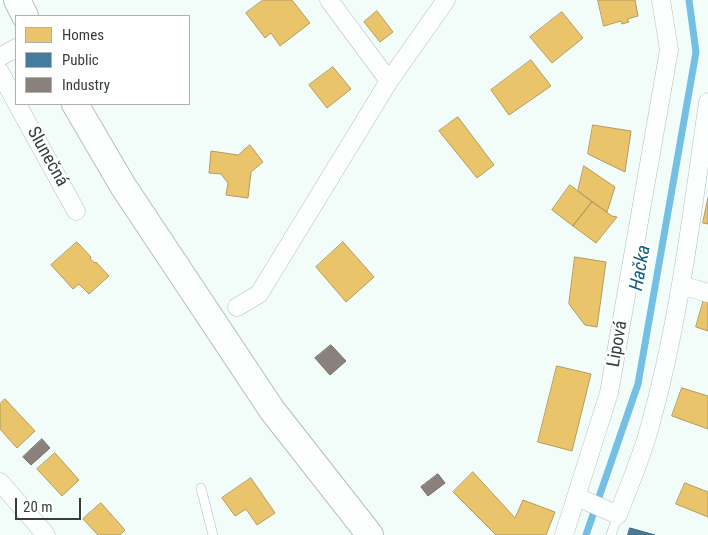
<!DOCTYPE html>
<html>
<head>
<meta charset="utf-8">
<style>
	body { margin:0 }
	#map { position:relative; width:708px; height:535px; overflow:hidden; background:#f2fcf9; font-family:"Roboto Condensed",sans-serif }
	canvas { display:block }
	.legend { position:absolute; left:15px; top:15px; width:175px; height:90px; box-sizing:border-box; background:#fff; border:1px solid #afb1b1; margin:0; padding:6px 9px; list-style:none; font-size:15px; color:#363d3b }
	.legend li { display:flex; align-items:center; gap:10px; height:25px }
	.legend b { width:25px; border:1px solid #afb1b1 }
	.scale { position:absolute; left:15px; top:498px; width:66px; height:22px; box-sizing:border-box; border:2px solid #363d3b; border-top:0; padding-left:6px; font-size:15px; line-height:18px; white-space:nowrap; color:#363d3b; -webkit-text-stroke:4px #fff; paint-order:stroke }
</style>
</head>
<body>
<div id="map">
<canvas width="708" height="535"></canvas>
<ul class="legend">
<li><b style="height:14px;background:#e9c46a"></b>Homes</li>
<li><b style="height:14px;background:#457b9d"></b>Public</li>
<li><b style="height:14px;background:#8a817c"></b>Industry</li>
</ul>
<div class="scale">20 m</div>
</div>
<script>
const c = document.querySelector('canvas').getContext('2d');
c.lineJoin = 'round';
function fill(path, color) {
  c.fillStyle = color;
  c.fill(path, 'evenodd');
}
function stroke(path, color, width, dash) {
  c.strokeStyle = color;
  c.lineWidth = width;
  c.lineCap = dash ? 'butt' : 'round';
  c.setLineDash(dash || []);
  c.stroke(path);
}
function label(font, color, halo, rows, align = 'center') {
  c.font = font + ' "Roboto Condensed",sans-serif';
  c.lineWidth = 5;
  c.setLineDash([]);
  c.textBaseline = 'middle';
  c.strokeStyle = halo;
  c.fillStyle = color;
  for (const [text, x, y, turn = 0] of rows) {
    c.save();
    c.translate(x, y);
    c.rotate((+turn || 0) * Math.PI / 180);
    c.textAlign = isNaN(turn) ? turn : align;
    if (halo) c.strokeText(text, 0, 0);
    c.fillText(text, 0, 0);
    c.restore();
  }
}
const homes = new Path2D(`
	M 263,0 L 292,0 L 310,23 L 280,46 L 271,33 L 265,38 L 246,13 Z
	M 598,0 L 635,0 L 638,16 L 627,19 L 629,22 L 622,24 L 621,21 L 604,26 Z
	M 377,11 L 393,32 L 380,42 L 364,22 Z
	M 562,12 L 583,38 L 552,63 L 530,37 Z
	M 531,60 L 551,86 L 509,115 L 491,90 Z
	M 333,67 L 351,89 L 327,108 L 309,85 Z
	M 458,117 L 494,165 L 477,178 L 439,131 Z
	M 593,125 L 631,131 L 625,172 L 588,154 Z
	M 250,145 L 263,162 L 251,172 L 248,198 L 226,195 L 228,183 L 221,174 L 209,173 L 211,151 L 238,155 Z
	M 584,166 L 615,187 L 607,212 L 578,191 Z
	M 570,185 L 592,202 L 573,226 L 552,210 Z
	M 708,198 L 708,224 L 703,223 Z
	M 592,202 L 612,216 L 617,217 L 596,243 L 573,226 Z
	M 77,242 L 91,257 L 90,259 L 95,263 L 96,262 L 109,276 L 89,294 L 79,284 L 73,289 L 51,265 Z
	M 343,242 L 374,277 L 346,302 L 316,267 Z
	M 575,257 L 606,262 L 597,327 L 585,325 L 569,304 Z
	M 704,299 L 708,301 L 708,331 L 696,327 Z
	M 557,366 L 591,374 L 572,451 L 538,442 Z
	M 682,388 L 708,396 L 708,429 L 672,416 Z
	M 5,399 L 35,431 L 17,448 L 0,429 L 0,404 Z
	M 55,453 L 79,480 L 62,496 L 37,469 Z
	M 473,472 L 515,518 L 523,500 L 555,512 L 546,535 L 496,535 L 453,492 Z
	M 251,478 L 275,513 L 257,525 L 246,509 L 235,516 L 222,498 Z
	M 685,483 L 708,492 L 708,517 L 676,504 Z
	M 101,503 L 125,530 L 120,535 L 98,535 L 83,519 Z`);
const public = new Path2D(`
	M 630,528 L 655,535 L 628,535 Z`);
const industry = new Path2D(`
	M 331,345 L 346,361 L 330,375 L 315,358 Z
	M 42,439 L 50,448 L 31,465 L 23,457 Z
	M 438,474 L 445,483 L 428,496 L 421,487 Z`);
const stream = new Path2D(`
	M 586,535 L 638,384 L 696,52 L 689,0`);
const lane = new Path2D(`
	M 201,488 L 213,535
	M 611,535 L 618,515`);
const street = new Path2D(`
	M 329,0 L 389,81
	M 0,57 L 16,48
	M 0,72 L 16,102
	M 17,104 L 76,211
	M 681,285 L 708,293
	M 237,307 L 259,294 L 389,81 L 446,0
	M 0,482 L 46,535
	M 577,497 L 618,515 C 628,488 640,461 648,433 C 679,325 692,213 708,102
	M 564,535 L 609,393 L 669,50 L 661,0`);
const secondary = new Path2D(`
	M 17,0 L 25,16
	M 75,104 L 123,186 L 272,410 L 370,535`);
const streetNames = [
	["Slunečná",47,157,61],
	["Lipová",618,344,-80]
];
const waterNames = [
	["Hačka",641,268,-80]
];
fill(homes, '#e9c46a');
stroke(homes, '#b39c5c', 1);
fill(public, '#457b9d');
stroke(public, '#406880', 1);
fill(industry, '#8a817c');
stroke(industry, '#716d68', 1);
stroke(stream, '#74c0e5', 7);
stroke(lane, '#b7bebc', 10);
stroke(street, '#b7bebc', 19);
stroke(secondary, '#b7bebc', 28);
stroke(lane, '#fdfffe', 9);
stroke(street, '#fdfffe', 18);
stroke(secondary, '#fdfffe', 26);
label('18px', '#363d3b', '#fff', streetNames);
label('italic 19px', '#0c5d81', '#fff', waterNames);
</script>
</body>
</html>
